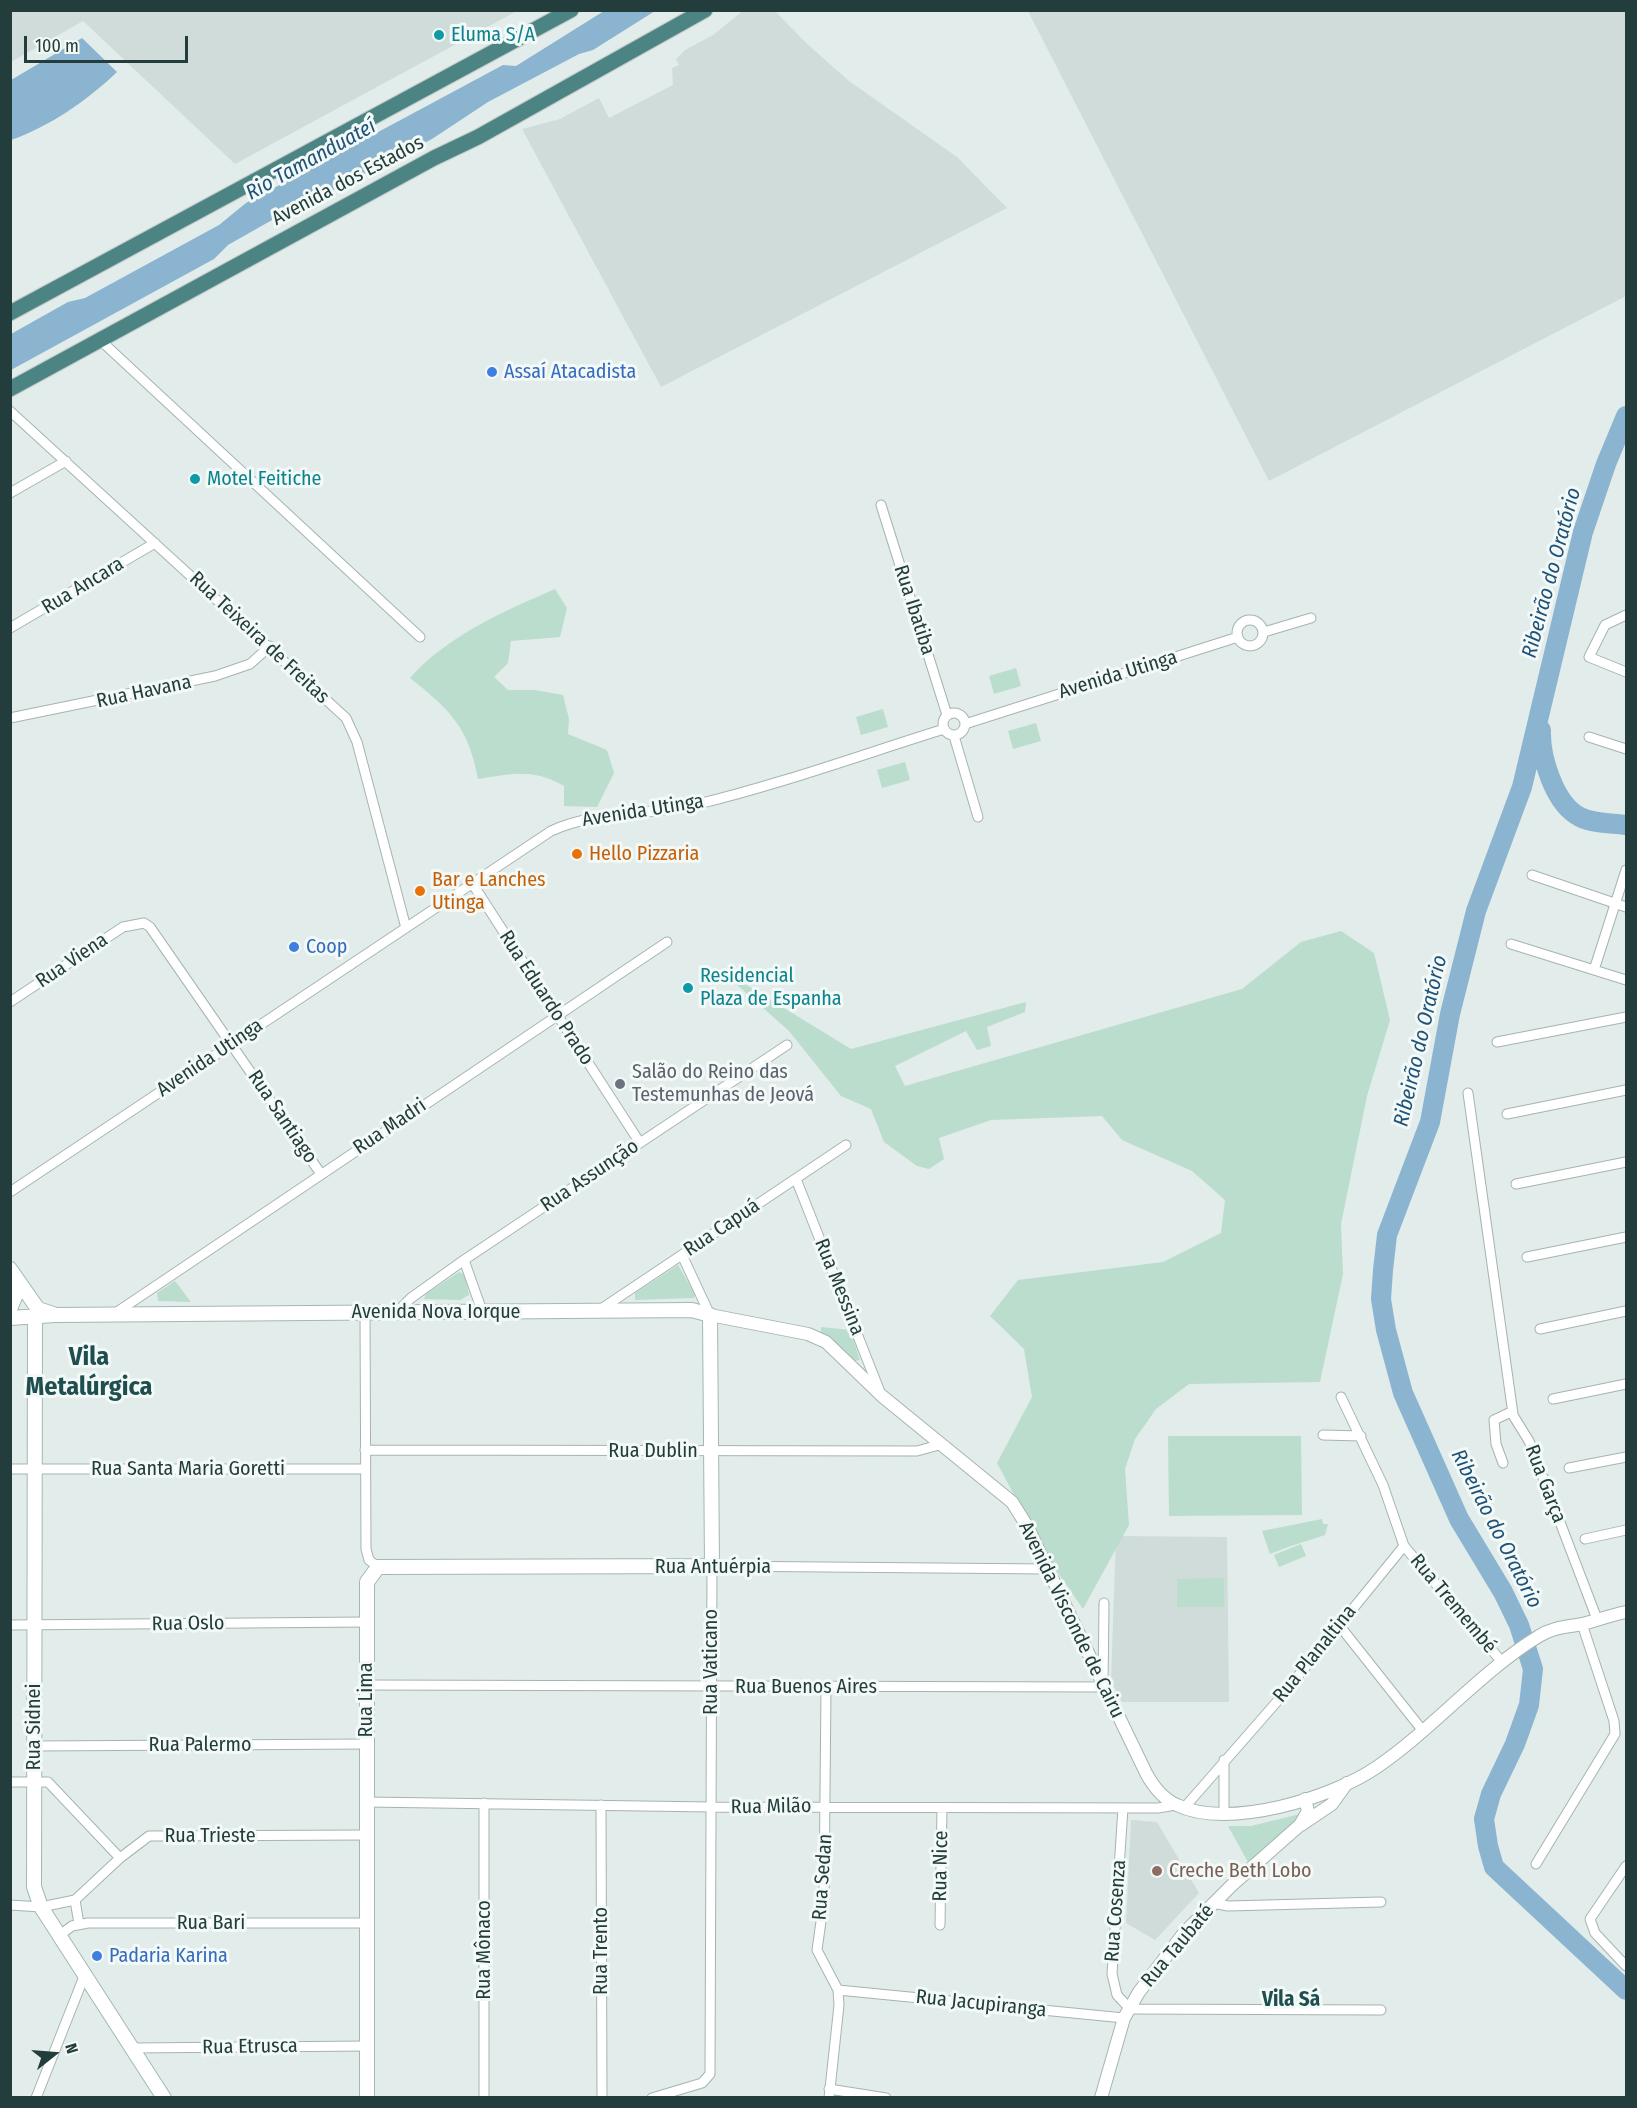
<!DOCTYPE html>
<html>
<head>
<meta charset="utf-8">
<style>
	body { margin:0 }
	#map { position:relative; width:1637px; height:2108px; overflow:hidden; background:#e2ecea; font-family:"Fira Sans Condensed",sans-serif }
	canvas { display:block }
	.frame { position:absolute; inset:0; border:12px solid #223d3c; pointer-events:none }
	.north { position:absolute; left:24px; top:2024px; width:60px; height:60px; -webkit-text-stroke:4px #f3f9f7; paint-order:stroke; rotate:73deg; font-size:16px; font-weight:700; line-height:24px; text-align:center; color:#223d3c }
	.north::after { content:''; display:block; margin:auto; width:21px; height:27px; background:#223d3c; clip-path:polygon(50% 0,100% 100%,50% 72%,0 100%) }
	.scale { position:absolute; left:24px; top:36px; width:164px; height:27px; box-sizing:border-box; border:3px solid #223d3c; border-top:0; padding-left:8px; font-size:18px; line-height:21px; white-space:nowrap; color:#223d3c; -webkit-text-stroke:4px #f3f9f7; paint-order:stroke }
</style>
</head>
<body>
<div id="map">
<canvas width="1637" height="2108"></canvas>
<div class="frame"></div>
<div class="north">N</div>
<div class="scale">100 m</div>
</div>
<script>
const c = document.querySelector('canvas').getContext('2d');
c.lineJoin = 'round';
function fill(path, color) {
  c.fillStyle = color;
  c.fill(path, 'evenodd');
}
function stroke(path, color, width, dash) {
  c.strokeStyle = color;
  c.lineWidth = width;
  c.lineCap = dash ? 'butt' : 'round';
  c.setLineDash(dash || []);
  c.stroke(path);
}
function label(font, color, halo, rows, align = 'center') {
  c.font = font + ' "Fira Sans Condensed",sans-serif';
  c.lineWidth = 6;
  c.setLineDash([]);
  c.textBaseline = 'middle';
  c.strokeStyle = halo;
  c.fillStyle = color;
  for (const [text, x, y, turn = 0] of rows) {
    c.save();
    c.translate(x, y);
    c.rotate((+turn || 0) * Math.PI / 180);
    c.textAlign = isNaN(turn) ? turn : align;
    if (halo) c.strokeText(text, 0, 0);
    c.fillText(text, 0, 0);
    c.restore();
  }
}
const built = new Path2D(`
	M 11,10 L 517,10 L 517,11 L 235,164 L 83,21 L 11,62 Z
	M 744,10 L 775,11 L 806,43 L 849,81 L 957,157 L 1007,208 L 661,387 L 522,129 L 560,119 L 599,98 L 609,118 L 673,85 L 672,68 L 679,65 L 676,59 L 685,50 L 713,35 Z
	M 1028,11 L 1626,11 L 1626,296 L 1269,481 Z
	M 1116,1536 L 1227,1537 L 1229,1702 L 1122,1702 L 1111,1681 Z
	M 1131,1820 L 1157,1822 L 1199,1893 L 1155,1940 L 1126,1923 Z`);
const green = new Path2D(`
	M 555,589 L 567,608 L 560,637 L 511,641 L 508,663 L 494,677 L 508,690 L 535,690 L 563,695 L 569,719 L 568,734 L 607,750 L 614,773 L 597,807 L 564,806 L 564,786 C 532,768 512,774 478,779 C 468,726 450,710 410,678 C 447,636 504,611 555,589 Z
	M 1016,668 L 1021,686 L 994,694 L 989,676 Z
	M 883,709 L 888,727 L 861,735 L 856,717 Z
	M 1036,723 L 1041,741 L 1013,749 L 1008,731 Z
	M 905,762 L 910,780 L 882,788 L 877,770 Z
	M 1341,931 L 1374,953 L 1390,1020 L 1367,1096 L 1341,1224 L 1343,1274 L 1320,1382 L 1189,1384 L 1156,1409 L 1135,1439 L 1125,1469 L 1129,1525 L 1083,1609 L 1048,1558 L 997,1463 L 1032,1397 L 1024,1349 L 990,1316 L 1018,1280 L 1163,1262 L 1221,1233 L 1225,1200 L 1192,1171 L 1122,1140 L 1102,1116 L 991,1120 L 939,1138 L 944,1159 L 929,1169 L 917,1166 L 884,1142 L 871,1109 L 841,1096 L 789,1031 L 717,967 L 851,1049 L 1026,1002 L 1025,1012 L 987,1027 L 991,1046 L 977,1050 L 966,1031 L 895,1066 L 905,1086 L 1242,989 L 1301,942 Z
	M 678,1265 L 695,1294 L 694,1298 L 635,1300 L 635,1293 Z
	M 459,1272 L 465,1275 L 469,1295 L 460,1300 L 424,1299 L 426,1294 Z
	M 175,1281 L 191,1302 L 158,1301 L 157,1293 Z
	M 821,1327 L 850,1330 L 860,1360 L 854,1361 L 821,1334 Z
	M 1168,1436 L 1301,1436 L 1302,1515 L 1169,1516 Z
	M 1322,1519 L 1323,1524 L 1328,1524 L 1325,1535 C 1307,1541 1289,1546 1270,1554 L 1262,1531 Z
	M 1301,1544 L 1306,1556 L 1279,1567 L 1274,1555 Z
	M 1224,1578 L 1224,1607 L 1177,1607 L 1177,1579 Z
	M 1300,1814 L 1301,1819 L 1248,1862 L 1228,1826 L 1251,1826 Z`);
const water = new Path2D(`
	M 604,11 L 655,11 L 593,50 L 579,54 L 488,102 L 432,139 L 322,196 L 295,207 L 228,245 L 214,259 L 11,370 L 11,334 L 68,302 L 85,298 L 219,225 L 246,203 L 503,65 L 516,66 Z
	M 82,38 L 117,72 C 88,100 49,127 11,140 L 11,80 Z`);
const river = new Path2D(`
	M 1626,416 L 1606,464 L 1583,532 L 1522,787 L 1476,911 L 1450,1014 L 1430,1122 L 1387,1235 L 1383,1270 L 1381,1299 L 1386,1330 L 1403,1393 L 1459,1519 L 1503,1592 L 1519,1625 L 1533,1669 L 1529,1705 L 1515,1744 L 1491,1794 L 1484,1819 L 1488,1846 L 1494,1867 L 1626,1990
	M 1541,730 C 1540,756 1554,804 1580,817 C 1594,824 1611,823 1626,825`);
const minor = new Path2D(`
	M 99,339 L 420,637
	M 10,411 L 346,718 L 357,742 L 406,928
	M 10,493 L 66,461
	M 881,505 L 947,715
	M 1626,615 L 1605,625 L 1589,657 L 1626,672
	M1237 633a13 13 0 1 1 26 0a13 13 0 1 1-26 0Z
	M 10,628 L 155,543
	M 1264,632 L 1311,618
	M943 724a11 11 0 1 1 22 0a11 11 0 1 1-22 0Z
	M 10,718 L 215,676 L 250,664 L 270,646
	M 965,724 L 1238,637
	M 954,736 L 978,817
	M 1589,737 L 1626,749
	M 1532,875 L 1626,907
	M 472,883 L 640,1143
	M 1511,944 L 1626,980
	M 1594,970 L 1626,870
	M 10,1002 L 123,927 L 144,923 L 150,927 L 321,1174
	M 1497,1042 L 1626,1017
	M 1468,1093 L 1513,1414
	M 1507,1114 L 1626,1090
	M 796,1179 L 880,1392
	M 1516,1184 L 1626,1162
	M 10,1192 L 551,831 C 597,810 647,816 694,805 C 778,785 861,755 944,729
	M 682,1255 L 710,1315
	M 1527,1257 L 1626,1237
	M 464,1260 L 482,1311
	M 601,1309 L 846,1145
	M 365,1312 L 366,1549 L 369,1560 L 378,1567
	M 397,1312 L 411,1298 L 464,1260 L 787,1045
	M 114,1314 L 667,942
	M 1540,1329 L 1626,1311
	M 1341,1397 L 1383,1485 L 1404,1546 L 1502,1662
	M 1553,1399 L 1626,1384
	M 1323,1435 L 1361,1436
	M 365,1450 L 917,1451 L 939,1445
	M 1503,1463 L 1496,1444 L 1494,1420 L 1511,1412 L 1529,1441 L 1597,1619
	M 1569,1468 L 1626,1457
	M 10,1469 L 365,1469
	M 1585,1539 L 1626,1530
	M 10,1625 L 366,1622
	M 1339,1625 L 1423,1731
	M 366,1685 L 1103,1687 L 1104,1603
	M 826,1687 L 824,1900 L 817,1950 L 838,1990 L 839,2005 L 829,2098
	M 34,1746 L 366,1744
	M 1224,1760 L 1224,1814
	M 10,1782 L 48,1782 L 120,1858
	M 366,1802 L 711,1807 L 1158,1808 L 1176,1805
	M 484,1803 L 484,2098
	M 601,1805 L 602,2098
	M 1123,1808 L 1112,1974 L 1117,1995 L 1130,2009 L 1381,2010
	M 1184,1808 L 1281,1697 L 1404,1546
	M 1536,1864 L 1615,1734 L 1614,1721 L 1582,1624
	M 1626,1866 L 1590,1919 L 1595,1933 L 1626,1966
	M 75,1900 L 79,1924
	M 1213,1903 L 1228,1906 L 1381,1902
	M 10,1905 L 41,1907 L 75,1900 L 120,1858 L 149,1836 L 367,1835
	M 940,1925 L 942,1808
	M 60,1935 L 72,1926 L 88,1923 L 366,1923
	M 838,1990 L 1124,2018
	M 132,2048 L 369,2046
	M 829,2089 L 886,2098
	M 36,2098 L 85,1974
	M 652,2098 L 702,2083 L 710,2074 L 712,1566 L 1047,1569`);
const tertiary = new Path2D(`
	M 710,1315 L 808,1334 L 826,1342 L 882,1396 L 1012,1502 L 1027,1526 L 1146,1773 C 1153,1786 1163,1799 1177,1805 C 1228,1830 1332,1798 1377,1767 C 1434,1728 1480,1672 1539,1636 C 1553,1627 1567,1627 1583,1624 C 1597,1620 1612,1615 1626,1612
	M 1301,1825 L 1332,1804 L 1347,1783
	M 1101,2098 L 1124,2018 L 1139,1992 L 1184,1933 L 1232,1885 L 1300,1825 L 1308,1811 L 1305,1799`);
const secondary = new Path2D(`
	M 10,1269 L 38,1309 L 53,1314
	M 10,1309 L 17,1292 L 15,1277
	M 10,1318 L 55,1315 L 692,1310 L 710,1315 L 712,1566 L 378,1567 L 367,1582 L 367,2098
	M 35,1318 L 34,1887 L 41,1907 L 164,2098`);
const trunk = new Path2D(`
	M 10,313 L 571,10
	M 10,389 L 434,158 L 478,137 L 705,10`);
const markers = [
	[439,35,6,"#0f9aa8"],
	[492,372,6,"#3f7fe0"],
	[195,479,6,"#0f9aa8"],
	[577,854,6,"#e8710a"],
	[420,891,6,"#e8710a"],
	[294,947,6,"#3f7fe0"],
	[688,988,6,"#0f9aa8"],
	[620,1084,6,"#6b7280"],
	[1157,1871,6,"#8d6e63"],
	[97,1956,6,"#3f7fe0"]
];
const cultureNames = [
	["Eluma S/A",451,35],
	["Motel Feitiche",207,479],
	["Residencial",700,976],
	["Plaza de Espanha",700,999]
];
const streetNames = [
	["Avenida dos Estados",348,181,-28],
	["Rua Ancara",83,586,-31],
	["Rua Ibatiba",914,610,72],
	["Rua Teixeira de Freitas",259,638,43],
	["Avenida Utinga",1118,675,-17],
	["Rua Havana",144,692,-12],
	["Avenida Utinga",643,811,-9],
	["Rua Viena",72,961,-34],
	["Rua Eduardo Prado",546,998,57],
	["Avenida Utinga",210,1058,-34],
	["Rua Santiago",282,1117,56],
	["Rua Madri",390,1127,-34],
	["Rua Assunção",590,1176,-34],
	["Rua Capuá",722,1228,-34],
	["Rua Messina",839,1287,68],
	["Avenida Nova Iorque",436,1312],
	["Rua Dublin",653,1451],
	["Rua Santa Maria Goretti",188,1469],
	["Rua Garça",1545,1484,69],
	["Rua Antuérpia",713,1567],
	["Rua Tremembé",1453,1604,50],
	["Avenida Visconde de Cairu",1071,1620,64],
	["Rua Oslo",188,1624,-1],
	["Rua Planaltina",1315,1654,-51],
	["Rua Vaticano",711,1662,-90],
	["Rua Buenos Aires",806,1687],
	["Rua Lima",366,1700,-90],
	["Rua Sidnei",34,1727,-90],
	["Rua Palermo",200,1745],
	["Rua Milão",771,1807,-1],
	["Rua Trieste",210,1836],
	["Rua Nice",941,1866,-89],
	["Rua Sedan",823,1877,-86],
	["Rua Cosenza",1116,1911,-86],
	["Rua Bari",211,1923],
	["Rua Taubaté",1178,1946,-50],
	["Rua Mônaco",484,1950,-90],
	["Rua Trento",601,1951,-90],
	["Rua Jacupiranga",981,2004,6],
	["Rua Etrusca",250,2047,-1]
];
const shopNames = [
	["Assaí Atacadista",504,372],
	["Coop",306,947],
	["Padaria Karina",109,1956]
];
const foodNames = [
	["Hello Pizzaria",589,854],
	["Bar e Lanches",432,880],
	["Utinga",432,903]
];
const worshipNames = [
	["Salão do Reino das",632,1072],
	["Testemunhas de Jeová",632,1095]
];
const educationNames = [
	["Creche Beth Lobo",1169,1871]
];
const waterNames = [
	["Rio Tamanduateí",311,160,-29],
	["Ribeirão do Oratório",1552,573,-75],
	["Ribeirão do Oratório",1421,1041,-77],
	["Ribeirão do Oratório",1496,1529,63]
];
const neighbourhoodNames = [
	["Vila Sá",1291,2000]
];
const districtNames = [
	["Vila",89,1358],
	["Metalúrgica",89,1388]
];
fill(built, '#d0dcd9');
fill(green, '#bbddcd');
fill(water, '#8bb4d0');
stroke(river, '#8bb4d0', 20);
stroke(minor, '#a5b4b2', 11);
stroke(tertiary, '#a5b4b2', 14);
stroke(secondary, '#a1b8b5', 16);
stroke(trunk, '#c1c9c8', 17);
stroke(minor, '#fff', 9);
stroke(tertiary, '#fff', 12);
stroke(secondary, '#fff', 14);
stroke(trunk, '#4c8484', 15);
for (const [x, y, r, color] of markers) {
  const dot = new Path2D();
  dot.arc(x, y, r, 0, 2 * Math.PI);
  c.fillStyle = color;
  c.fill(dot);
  stroke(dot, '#f3f9f7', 2);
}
label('20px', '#0d838f', '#f3f9f7', cultureNames, 'left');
label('20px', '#223d3c', '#f3f9f7', streetNames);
label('20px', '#366cbe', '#f3f9f7', shopNames, 'left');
label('20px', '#c56008', '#f3f9f7', foodNames, 'left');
label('20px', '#5b616d', '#f3f9f7', worshipNames, 'left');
label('20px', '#785e54', '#f3f9f7', educationNames, 'left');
label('italic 21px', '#1e5277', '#f3f9f7', waterNames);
label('bold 21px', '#1f4e4e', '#f3f9f7', neighbourhoodNames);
label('bold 26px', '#1f4e4e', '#f3f9f7', districtNames);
</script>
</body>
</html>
